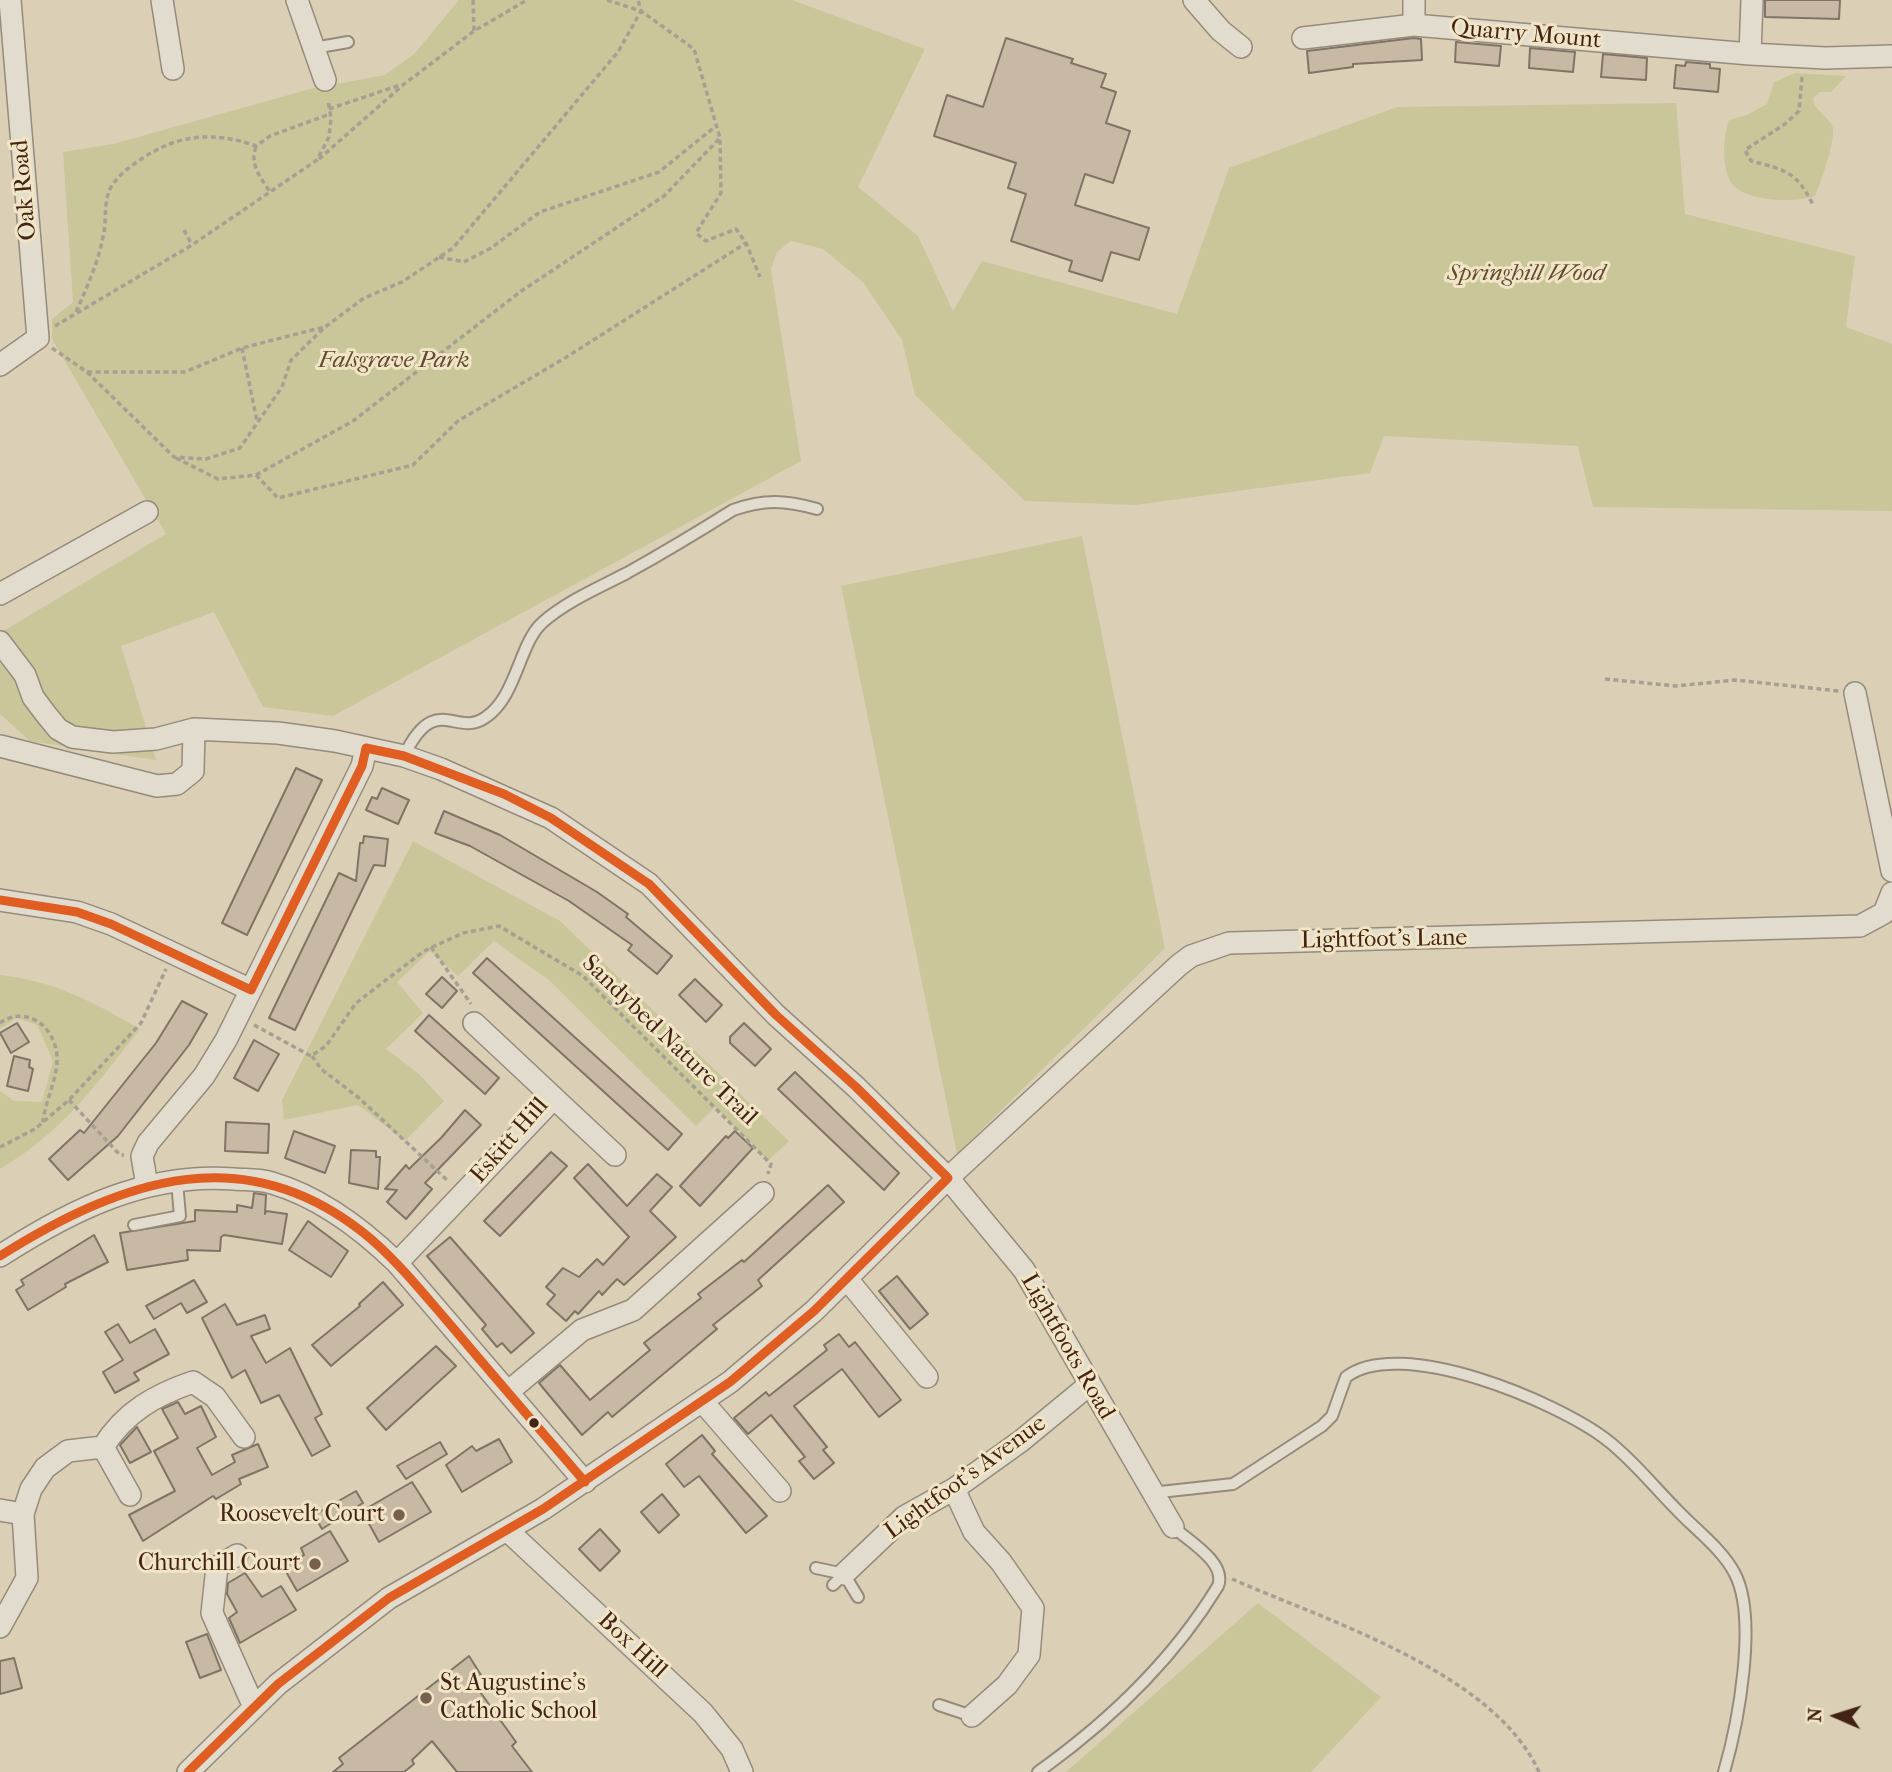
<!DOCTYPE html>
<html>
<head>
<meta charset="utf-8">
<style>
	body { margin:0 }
	#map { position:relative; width:1892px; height:1772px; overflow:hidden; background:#dbd0b5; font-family:"IM FELL French Canon",serif }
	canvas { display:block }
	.north { position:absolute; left:1801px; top:1681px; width:70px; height:70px; -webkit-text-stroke:5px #f1e5c5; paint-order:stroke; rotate:273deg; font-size:19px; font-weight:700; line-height:28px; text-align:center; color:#432316 }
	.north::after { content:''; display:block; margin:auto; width:24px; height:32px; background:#432316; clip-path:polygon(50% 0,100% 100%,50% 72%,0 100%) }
</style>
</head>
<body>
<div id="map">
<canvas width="1892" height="1772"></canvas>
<div class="north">N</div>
</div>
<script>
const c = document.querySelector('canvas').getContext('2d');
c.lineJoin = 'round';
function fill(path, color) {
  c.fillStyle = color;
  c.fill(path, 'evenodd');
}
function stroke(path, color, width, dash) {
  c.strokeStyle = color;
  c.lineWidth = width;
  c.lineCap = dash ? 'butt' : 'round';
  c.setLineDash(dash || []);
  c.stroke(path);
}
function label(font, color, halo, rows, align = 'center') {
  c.font = font + ' "IM FELL French Canon",serif';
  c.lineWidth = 6;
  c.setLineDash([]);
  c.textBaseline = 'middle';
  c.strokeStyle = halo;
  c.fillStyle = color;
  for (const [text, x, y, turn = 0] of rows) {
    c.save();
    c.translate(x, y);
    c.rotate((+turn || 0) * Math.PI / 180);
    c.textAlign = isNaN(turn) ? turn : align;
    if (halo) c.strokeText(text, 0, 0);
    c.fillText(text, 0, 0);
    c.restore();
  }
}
const green = new Path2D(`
	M 459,0 L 792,0 L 925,49 L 858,187 L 918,236 L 953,311 L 982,261 L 1177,314 L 1229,168 L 1397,107 L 1676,103 L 1685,214 L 1855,256 L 1846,327 L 1892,344 L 1892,511 L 1593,507 L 1578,446 L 1384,436 L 1370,473 L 1135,505 L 1025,501 L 915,395 L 902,340 L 863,282 L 823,249 L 791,241 L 777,252 L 771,269 L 801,461 L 333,716 L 263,707 L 214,612 L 121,646 L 156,760 L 30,741 L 0,714 L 0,633 L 166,534 L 52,339 L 52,319 L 73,302 L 63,152 L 113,144 L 310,89 L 385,75 L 414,54 Z
	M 1795,73 L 1846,76 L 1831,92 L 1820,92 L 1813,98 L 1814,104 C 1819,112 1828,118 1832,125 C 1838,135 1820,184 1815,196 C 1795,203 1740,203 1729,179 C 1722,162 1723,136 1729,120 L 1747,115 L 1767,104 L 1774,82 Z
	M 1082,536 L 1165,948 L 957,1154 L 841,586 Z
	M 413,841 L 560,921 L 789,1141 L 768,1161 L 715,1107 L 696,1126 L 550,981 L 494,941 L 458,976 L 430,951 L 397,982 L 423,1013 L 386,1049 L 418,1073 L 444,1101 L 405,1141 L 358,1105 L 284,1120 L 282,1100 Z
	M 0,975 C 55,981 93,1002 140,1029 C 95,1086 64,1131 0,1169 L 0,1091 L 14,1101 L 42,1102 L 53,1061 L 37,1025 L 17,1018 L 0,1029 Z
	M 1258,1603 L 1381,1697 L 1311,1772 L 1066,1772 Z`);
const building = new Path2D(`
	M 1765,0 L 1840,0 L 1839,19 L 1765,17 Z
	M 1006,38 L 1073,59 L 1071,63 L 1106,74 L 1101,87 L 1116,92 L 1106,123 L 1130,131 L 1113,183 L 1085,174 L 1075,205 L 1149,228 L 1139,260 L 1111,252 L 1102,281 L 1069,271 L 1072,261 L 1011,241 L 1026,194 L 1008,188 L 1016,163 L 934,136 L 947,95 L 983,107 Z
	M 1414,38 L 1421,39 L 1422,60 L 1353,64 L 1353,67 L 1309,73 L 1307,51 Z
	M 1456,42 L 1501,46 L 1499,66 L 1455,62 Z
	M 1530,48 L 1575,52 L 1573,72 L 1529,68 Z
	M 1603,54 L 1647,58 L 1646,80 L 1601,77 Z
	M 1686,62 L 1710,64 L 1710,68 L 1720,69 L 1718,92 L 1674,88 L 1676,65 L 1685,66 Z
	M 296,768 L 322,780 L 247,935 L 222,923 Z
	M 382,788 L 409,800 L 398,824 L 366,810 L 372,797 L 377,799 Z
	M 444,811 L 500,835 L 597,892 L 628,914 L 626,917 L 672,956 L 657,974 L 628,950 L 632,945 L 569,901 L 470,846 L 435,833 Z
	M 364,836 L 388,839 L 385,866 L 374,865 L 295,1030 L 269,1018 L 339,873 L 356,881 L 360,843 L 363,843 Z
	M 487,958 L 682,1134 L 668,1150 L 473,973 Z
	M 442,977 L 457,991 L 442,1008 L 426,994 Z
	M 695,979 L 722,1005 L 706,1022 L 679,995 Z
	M 182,1001 L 207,1014 L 189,1045 L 118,1136 L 68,1180 L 49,1159 L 80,1130 L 84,1133 L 156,1043 Z
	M 429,1015 L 499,1078 L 485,1094 L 415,1031 Z
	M 17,1023 L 29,1042 L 11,1053 L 0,1033 Z
	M 744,1023 L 771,1049 L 755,1066 L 730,1043 L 730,1037 Z
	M 254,1040 L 279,1054 L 258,1091 L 234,1078 Z
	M 14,1056 L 30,1060 L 29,1067 L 33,1069 L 28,1091 L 7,1086 Z
	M 795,1072 L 899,1173 L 884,1190 L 778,1089 Z
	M 465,1110 L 481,1125 L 425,1183 L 432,1189 L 406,1219 L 387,1202 L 397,1190 L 385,1189 L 406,1165 L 409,1169 L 441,1138 Z
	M 226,1122 L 269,1124 L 268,1153 L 225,1151 Z
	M 294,1131 L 335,1146 L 325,1173 L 285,1158 Z
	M 735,1131 L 753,1148 L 700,1206 L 680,1186 L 726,1136 L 728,1138 Z
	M 351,1150 L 376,1151 L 376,1157 L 380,1157 L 378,1189 L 349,1183 Z
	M 551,1152 L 567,1166 L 500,1236 L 484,1221 Z
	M 588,1164 L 627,1206 L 657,1174 L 672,1187 L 650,1211 L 676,1237 L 624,1285 L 617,1279 L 602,1295 L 599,1291 L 578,1314 L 575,1311 L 566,1321 L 547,1304 L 555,1295 L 546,1287 L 563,1268 L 579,1277 L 597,1259 L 603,1265 L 629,1237 L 574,1178 Z
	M 828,1185 L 844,1202 L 758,1280 L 762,1286 L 713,1325 L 717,1329 L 612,1417 L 608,1412 L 582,1435 L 539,1383 L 560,1365 L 590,1400 L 650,1350 L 644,1343 L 701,1298 L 698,1294 L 742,1260 L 744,1262 Z
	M 254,1193 L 266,1195 L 265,1214 L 266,1211 L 287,1214 L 282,1244 L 224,1235 L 221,1237 L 220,1251 L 187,1250 L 188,1260 L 127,1270 L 120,1233 L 195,1221 L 195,1210 L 237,1212 L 237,1205 L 252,1208 Z
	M 308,1221 L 348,1251 L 331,1277 L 289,1250 Z
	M 94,1235 L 108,1262 L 65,1284 L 66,1287 L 28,1310 L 16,1290 L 24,1285 L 21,1280 Z
	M 450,1237 L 534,1333 L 511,1353 L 502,1343 L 497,1347 L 482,1329 L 486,1325 L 427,1256 Z
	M 897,1276 L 928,1314 L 910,1329 L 879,1291 Z
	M 194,1280 L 207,1302 L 187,1313 L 181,1303 L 154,1319 L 146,1306 Z
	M 383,1282 L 403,1305 L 331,1366 L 312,1345 L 360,1306 L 359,1304 Z
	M 225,1304 L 237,1325 L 265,1315 L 270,1329 L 251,1336 L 266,1363 L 290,1348 L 322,1414 L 315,1418 L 330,1446 L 312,1456 L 279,1395 L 261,1403 L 245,1370 L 232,1378 L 202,1318 Z
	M 118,1324 L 130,1343 L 155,1329 L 169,1354 L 134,1373 L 139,1380 L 115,1393 L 103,1372 L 123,1360 L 105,1332 Z
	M 839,1334 L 849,1347 L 855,1342 L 901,1400 L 879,1417 L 842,1369 L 794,1406 L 827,1447 L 823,1450 L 834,1463 L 814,1479 L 799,1461 L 805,1457 L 771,1415 L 748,1434 L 734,1418 L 766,1392 L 769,1396 L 827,1350 L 824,1345 Z
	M 436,1346 L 456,1366 L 386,1430 L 367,1408 Z
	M 178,1402 L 185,1414 L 201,1406 L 216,1437 L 197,1448 L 212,1475 L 235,1462 L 232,1455 L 258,1444 L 268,1467 L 239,1479 L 241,1484 L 216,1499 L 213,1496 L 143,1541 L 129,1515 L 175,1491 L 154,1451 L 178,1438 L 162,1409 Z
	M 137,1427 L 151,1452 L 130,1463 L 120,1445 Z
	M 702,1435 L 715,1451 L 712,1454 L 767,1516 L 746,1533 L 699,1476 L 684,1487 L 666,1464 Z
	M 499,1439 L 512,1462 L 462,1492 L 446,1465 L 472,1446 L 476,1451 Z
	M 440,1442 L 447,1454 L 406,1479 L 397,1466 Z
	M 412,1482 L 431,1512 L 379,1542 L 362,1511 Z
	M 356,1491 L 363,1503 L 322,1529 L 314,1515 Z
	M 662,1494 L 679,1515 L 659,1533 L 641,1512 Z
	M 600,1529 L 620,1551 L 600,1571 L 579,1549 Z
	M 330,1531 L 348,1561 L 297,1591 L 284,1568 L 304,1555 L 301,1548 Z
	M 245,1573 L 262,1597 L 281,1586 L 296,1610 L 240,1643 L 229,1618 L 237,1612 L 227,1594 L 228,1583 Z
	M 207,1634 L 221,1670 L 200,1678 L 186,1642 Z
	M 469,1656 L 481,1675 L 473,1682 L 516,1742 L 512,1746 L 532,1772 L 457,1772 L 432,1741 L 412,1760 L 414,1764 L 404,1772 L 333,1772 L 343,1764 L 339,1758 Z
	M 14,1658 L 22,1688 L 0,1694 L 0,1661 Z`);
const path = new Path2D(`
	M 473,0 L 474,31
	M 607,0 L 641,11 L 694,49 L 720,138 L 721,193 L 696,233 L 706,241 L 736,229 L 746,243 L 760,277
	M 1802,77 L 1799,111 L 1785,124 L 1745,150 L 1751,161 C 1786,170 1797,172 1813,205
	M 329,109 L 400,85
	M 256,147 C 249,164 261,178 270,192
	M 319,159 L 403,85 L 474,31 L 527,0
	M 184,230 L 192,245
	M 439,257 L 464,262 L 491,248 L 540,212 L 659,172 L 716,126
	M 76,312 C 87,287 98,263 103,237 C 107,221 103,205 110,189 C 116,177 129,167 140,160 C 177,134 214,131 256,146 L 270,136 L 330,114
	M 55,326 L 192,245 L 317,160 L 329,137 L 331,118 L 328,100
	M 52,348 L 87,372 L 185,372 L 242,348 L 324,327
	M 242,348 L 257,421
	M 87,372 L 174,457 L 206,459 L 240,448 L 282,387 L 291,360 L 325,327 L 364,298 L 402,282 L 453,248 L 618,52 L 641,11 L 638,0
	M 176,458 L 218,479 L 256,475 L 353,421 L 520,292 L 664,196 L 720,138
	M 256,475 L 278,498 L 413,465 L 458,421 L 565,358 L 746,243
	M 1605,679 L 1676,686 L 1735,680 L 1839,691
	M 431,947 L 471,1004
	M 0,1023 C 28,1003 59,1030 57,1062 C 56,1082 45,1102 43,1122
	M 254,1025 L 311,1056 L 326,1046 L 356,1003 L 424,951 L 463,933 L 499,926 L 583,976 L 771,1164 L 768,1174
	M 312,1056 L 321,1069 L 359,1098 L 448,1181
	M 69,1100 L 120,1155 L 124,1155
	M 0,1147 L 35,1129 L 69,1100 L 141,1023 L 166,969
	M 1232,1579 C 1327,1621 1494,1672 1539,1772`);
const lane = new Path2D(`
	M 314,48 L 348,42
	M 404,756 C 436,690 456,739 486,717 C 517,696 519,643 543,622 C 567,601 600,587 627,573 C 663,553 698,532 733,510 C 764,499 785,500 817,509
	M 134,1225 L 180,1216 L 177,1182
	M 1151,1493 L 1233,1484 L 1322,1426 L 1332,1416 L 1346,1377 C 1400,1335 1558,1402 1607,1440 C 1633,1460 1655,1488 1678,1511 C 1696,1530 1723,1550 1735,1574 C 1758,1619 1738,1724 1724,1772
	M 816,1568 L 844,1574 L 858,1597
	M 833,1585 L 844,1574
	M 939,1705 L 972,1716
	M 1038,1772 C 1108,1722 1173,1660 1218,1586 C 1227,1563 1189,1541 1173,1527`);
const street = new Path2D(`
	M 162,0 L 173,69
	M 297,0 L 325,80
	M 1194,0 L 1221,31 L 1241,47
	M 1414,0 L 1414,25
	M 1303,38 L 1414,25 L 1750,54 L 1825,58 L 1892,56
	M 1750,54 L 1752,0
	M 0,365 L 38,338 L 10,0
	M 0,594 L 147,512
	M 0,642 L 25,675 L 33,697 L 45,713 L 58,729 L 72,737 L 113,742 L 156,739 L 194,729 L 278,733 L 335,741 L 404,756 L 441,769 L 551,818 L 649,884 L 776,1015 L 856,1087 L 948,1178 L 814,1311 L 730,1382 L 543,1509 L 389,1598 L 278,1684 L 188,1772
	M 1855,693 L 1892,871
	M 0,746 L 157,786 L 177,784 L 193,771 L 194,729
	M 0,900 L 77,912 L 111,924 L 251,990
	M 554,1098 L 615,1155
	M 147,1186 L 142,1156 L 148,1143 L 204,1076 L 226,1040 L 362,766 L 366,748
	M 0,1256 C 71,1210 147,1172 234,1179 C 246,1180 260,1179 272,1183 C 320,1197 362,1229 397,1263 L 585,1482
	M 397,1263 L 554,1098 L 474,1023
	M 847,1279 L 927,1377
	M 509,1391 L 582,1330 L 633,1310 L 763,1193
	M 702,1401 L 780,1491
	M 103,1447 L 130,1495
	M 954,1489 L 974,1532 L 1001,1562 L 1033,1608 L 1029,1655 L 1007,1685 L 972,1716
	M 0,1510 L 23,1514
	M 1173,1527 L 1024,1270 L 948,1178 L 1179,965 L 1191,956 L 1229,943 L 1860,926 L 1884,913 L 1892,893
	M 508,1531 L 703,1713 L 732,1749 L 742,1772
	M 237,1555 L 217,1567 L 212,1613 L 254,1707
	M 844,1574 L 904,1517 L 954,1489 L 1021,1441 L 1089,1385
	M 0,1627 L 27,1578 L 23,1514 L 31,1489 L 45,1468 L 68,1451 L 103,1447 C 125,1412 155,1395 193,1382 L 215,1397 L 244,1437`);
const bus1 = new Path2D(`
	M 0,900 L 77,912 L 111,924 L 251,990 L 362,766 L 366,748 L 404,756 L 504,794 L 551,818 L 649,884 L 776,1015 L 856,1087 L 948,1178 L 814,1311 L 730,1382 L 543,1509 L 389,1598 L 278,1684 L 188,1772
	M 0,1256 C 123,1179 247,1135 371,1239 C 402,1266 427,1298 454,1329 C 497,1380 541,1431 585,1482`);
const markers = [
	[534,1423,6,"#432316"],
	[399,1515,7,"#78604e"],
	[315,1564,7,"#78604e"],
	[426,1698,7,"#78604e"]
];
const streetNames = [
	["Quarry Mount",1526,35,5],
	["Oak Road",25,190,-95],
	["Lightfoot's Lane",1384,940,-1],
	["Sandybed Nature Trail",669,1041,44],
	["Eskitt Hill",510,1141,-49],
	["Lightfoots Road",1067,1347,60],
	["Lightfoot's Avenue",966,1478,-36],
	["Box Hill",632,1646,43]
];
const parkNames = [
	["Springhill Wood",1526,274],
	["Falsgrave Park",394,361]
];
const poiNames = [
	["Roosevelt Court",385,1515],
	["Churchill Court",301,1564],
	["St Augustine's",440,1684,"left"],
	["Catholic School",440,1712,"left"]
];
fill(green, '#c9c69a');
fill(building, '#c8b9a5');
stroke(building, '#7f7466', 2);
stroke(lane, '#958b7b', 14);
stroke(street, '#958b7b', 24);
stroke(path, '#a69f93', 3.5, [5, 3.5]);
stroke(lane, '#e2dcce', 10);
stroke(street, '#e2dcce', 21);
stroke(bus1, '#e05e21', 9);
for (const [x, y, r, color] of markers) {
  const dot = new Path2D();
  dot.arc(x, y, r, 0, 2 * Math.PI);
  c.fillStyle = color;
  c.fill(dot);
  stroke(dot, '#f1e5c5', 2.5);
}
label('24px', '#432316', '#f1e5c5', streetNames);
label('italic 24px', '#614a31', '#f1e5c5', parkNames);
label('24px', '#432316', '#f1e5c5', poiNames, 'right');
</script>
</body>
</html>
